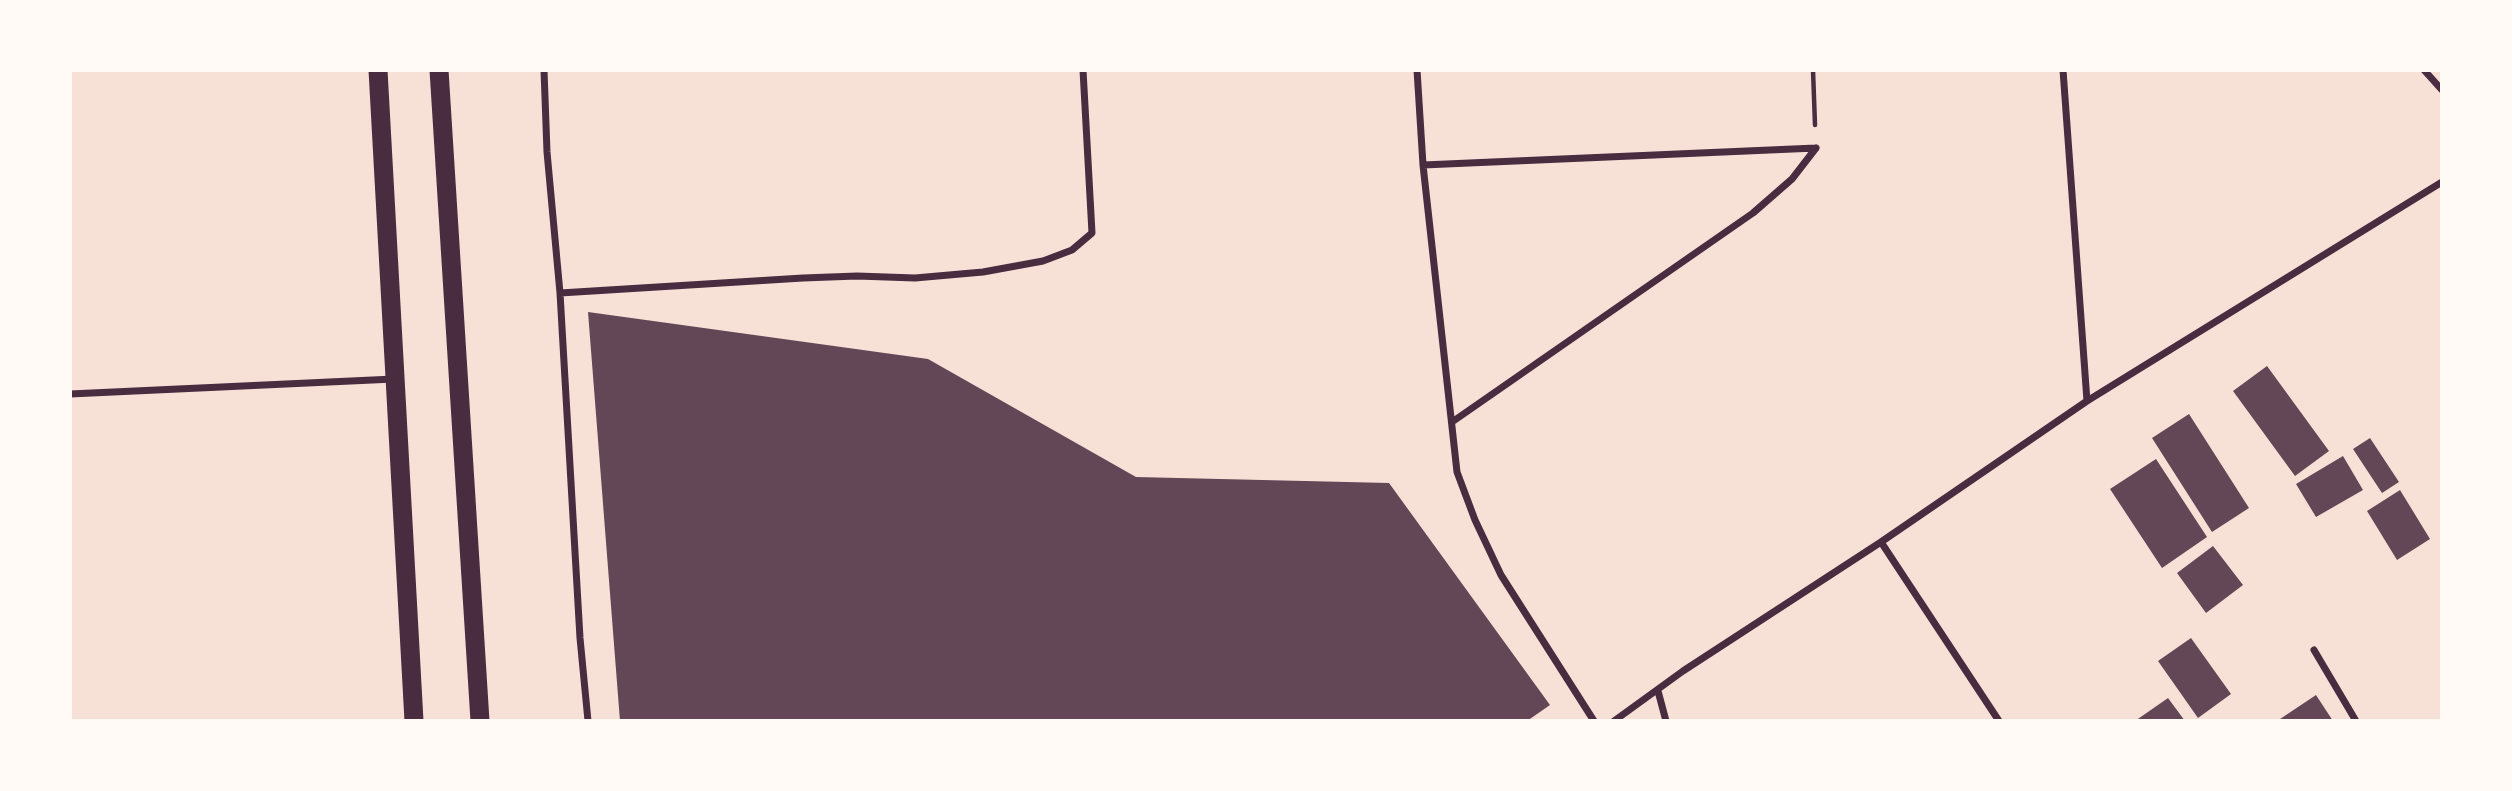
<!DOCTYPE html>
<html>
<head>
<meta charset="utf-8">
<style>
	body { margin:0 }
	#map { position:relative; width:2512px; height:791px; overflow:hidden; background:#f7e1d7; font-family:Overpass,sans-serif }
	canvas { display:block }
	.frame { position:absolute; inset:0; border:72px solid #fffaf5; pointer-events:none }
</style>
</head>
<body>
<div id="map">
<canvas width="2512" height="791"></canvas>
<div class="frame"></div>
</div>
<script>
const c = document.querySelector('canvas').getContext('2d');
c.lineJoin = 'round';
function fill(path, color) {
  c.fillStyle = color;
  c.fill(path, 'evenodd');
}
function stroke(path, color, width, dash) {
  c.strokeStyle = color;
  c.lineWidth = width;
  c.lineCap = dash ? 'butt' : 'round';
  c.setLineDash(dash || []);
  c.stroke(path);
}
const building = new Path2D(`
	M 588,312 L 928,359 L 1136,477 L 1389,483 L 1550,705 L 1527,721 L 620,721 Z
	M 2267,366 L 2329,451 L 2295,476 L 2233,391 Z
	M 2189,414 L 2249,508 L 2212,532 L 2152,438 Z
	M 2370,438 L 2399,482 L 2382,493 L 2353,449 Z
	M 2343,456 L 2363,490 L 2316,517 L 2296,484 Z
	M 2156,459 L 2207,537 L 2162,568 L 2110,489 Z
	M 2400,490 L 2430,539 L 2397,560 L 2367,511 Z
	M 2213,546 L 2243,585 L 2206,613 L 2177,573 Z
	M 2191,638 L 2231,694 L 2198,718 L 2158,661 Z
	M 2316,695 L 2333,721 L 2277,721 Z
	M 2168,698 L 2185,721 L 2135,721 Z`);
const path = new Path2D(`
	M 1813,70 L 1815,125`);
const minor = new Path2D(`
	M 544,70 L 547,152 L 560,293 L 580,638 L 588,721
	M 1417,70 L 1423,165 L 1457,472 L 1475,520 L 1501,575 L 1594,721
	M 2063,70 L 2087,401
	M 2424,70 L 2442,90
	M 1423,165 L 1816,148
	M 560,293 L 803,278 L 857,276 L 915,278 L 983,272 L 1043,261 L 1072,250 L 1092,233 L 1083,70
	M 70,394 L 394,379
	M 1452,422 L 1753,213 L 1792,179 L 1816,148
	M 1881,542 L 1999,721
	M 2314,650 L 2356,721
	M 1658,691 L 1666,721
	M 1614,721 L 1683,671 L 1881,542 L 2087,401 L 2442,182`);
const trunk = new Path2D(`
	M 378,70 L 414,721
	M 439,70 L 480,721`);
fill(building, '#644757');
stroke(path, '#4a2c40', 4.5);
stroke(minor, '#4a2c40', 7);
stroke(trunk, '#4a2c40', 19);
</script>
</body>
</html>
